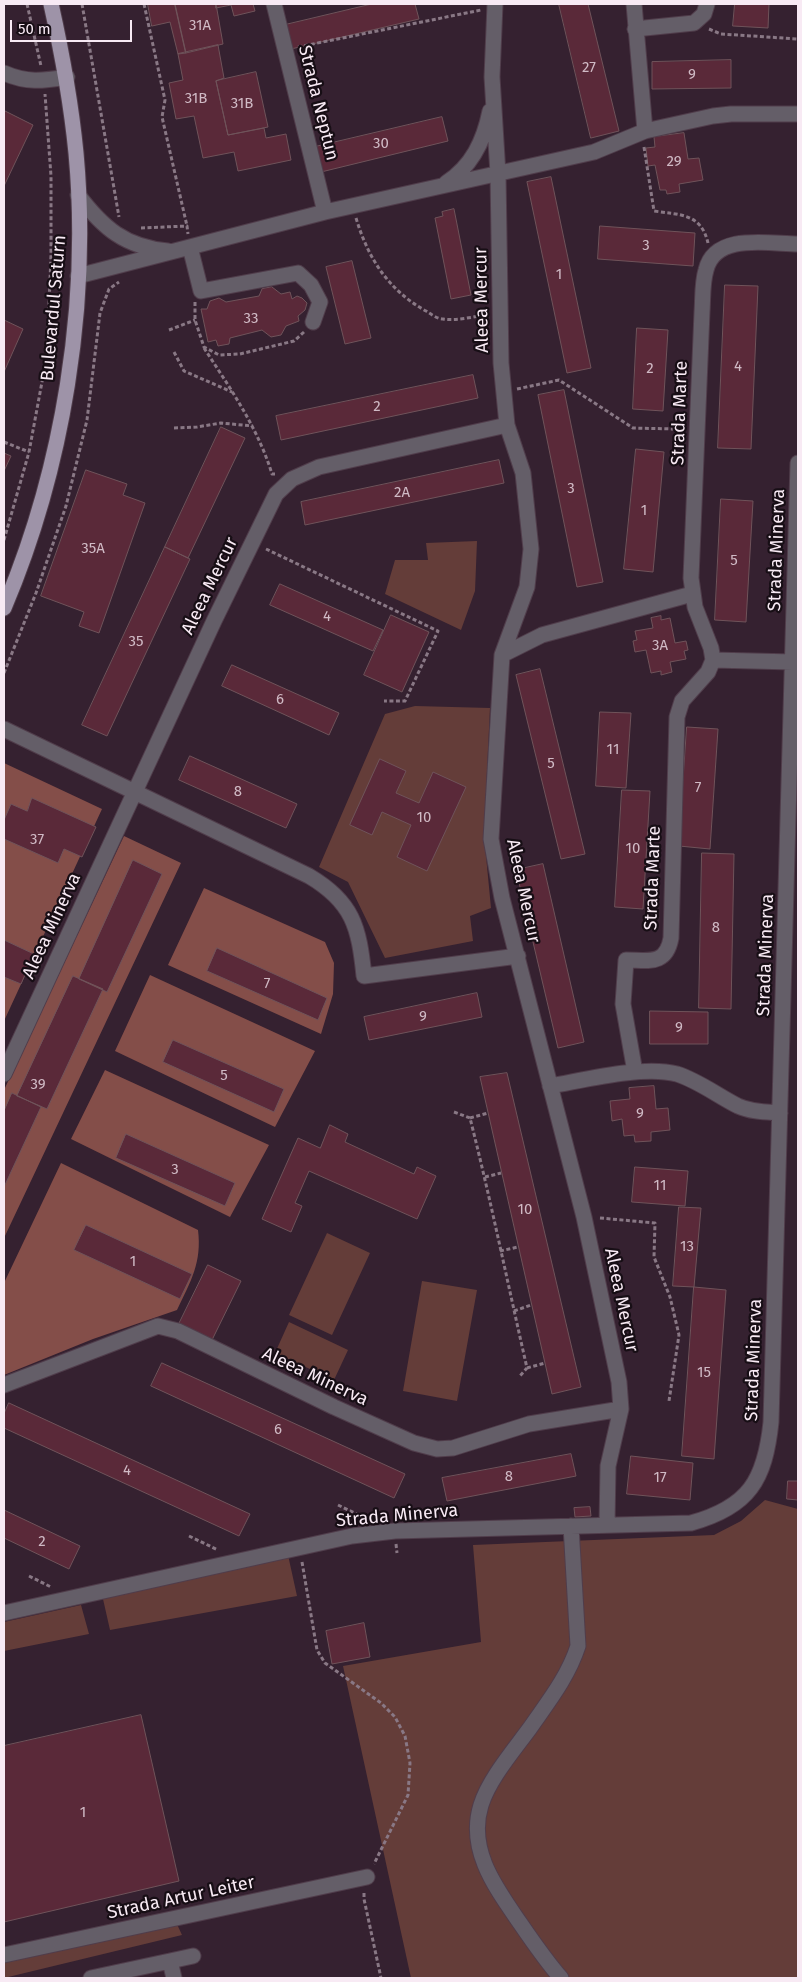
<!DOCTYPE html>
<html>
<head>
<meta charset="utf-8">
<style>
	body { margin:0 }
	#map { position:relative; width:802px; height:1982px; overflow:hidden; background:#352130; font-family:"Fira Sans",sans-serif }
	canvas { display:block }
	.frame { position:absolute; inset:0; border:5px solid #f8eaf4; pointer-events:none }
	.scale { position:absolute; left:10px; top:20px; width:122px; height:22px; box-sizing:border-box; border:2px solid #f8eaf4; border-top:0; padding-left:6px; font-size:15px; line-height:18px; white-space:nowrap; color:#f8eaf4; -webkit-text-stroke:4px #170e15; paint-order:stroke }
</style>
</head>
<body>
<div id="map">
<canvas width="802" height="1982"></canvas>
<div class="frame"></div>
<div class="scale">50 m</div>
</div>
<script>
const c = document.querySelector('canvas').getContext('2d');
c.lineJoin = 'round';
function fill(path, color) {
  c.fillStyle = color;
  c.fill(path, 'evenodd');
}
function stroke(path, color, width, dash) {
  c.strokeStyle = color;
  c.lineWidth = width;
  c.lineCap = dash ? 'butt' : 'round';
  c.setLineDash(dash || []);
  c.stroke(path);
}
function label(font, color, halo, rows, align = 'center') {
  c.font = font + ' "Fira Sans",sans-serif';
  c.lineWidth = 4.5;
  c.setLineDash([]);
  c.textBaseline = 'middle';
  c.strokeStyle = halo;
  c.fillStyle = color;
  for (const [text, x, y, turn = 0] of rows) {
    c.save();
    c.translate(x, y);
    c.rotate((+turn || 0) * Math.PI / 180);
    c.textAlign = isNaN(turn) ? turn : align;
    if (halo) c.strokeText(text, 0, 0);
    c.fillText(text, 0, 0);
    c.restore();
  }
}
const green = new Path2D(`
	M 477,541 L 475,591 L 461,630 L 385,594 L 395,560 L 428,560 L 426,543 Z
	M 415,706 L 490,708 L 484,835 L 491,908 L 470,916 L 473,941 L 385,958 L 348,882 L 319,867 L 385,714 Z
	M 327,1233 L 370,1253 L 332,1335 L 289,1315 Z
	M 422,1281 L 477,1290 L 457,1401 L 403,1391 Z
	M 289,1322 L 348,1350 L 334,1380 L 275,1353 Z
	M 765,1500 L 798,1509 L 798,1978 L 411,1978 L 343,1666 L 481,1642 L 473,1545 L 714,1535 L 741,1521 Z
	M 288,1555 L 297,1596 L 110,1630 L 103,1599 Z
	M 81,1605 L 89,1634 L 4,1651 L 4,1622 Z
	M 176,1922 L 182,1935 L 4,1978 L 4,1959 Z`);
const forest = new Path2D(`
	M 4,763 L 102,809 L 4,1021 Z
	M 124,836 L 181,863 L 4,1238 L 4,1090 Z
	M 204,888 L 325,942 L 334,963 L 333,994 L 321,1034 L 168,965 Z
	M 150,975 L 315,1051 L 275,1127 L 115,1051 Z
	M 105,1070 L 269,1145 L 230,1217 L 71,1139 Z
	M 61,1163 L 198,1230 C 202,1262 191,1281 177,1310 L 93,1339 L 4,1375 L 4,1283 Z`);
const building = new Path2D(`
	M 148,4 L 175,4 L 186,53 L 178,54 L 170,22 L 152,26 Z
	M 175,4 L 216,4 L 223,44 L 186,53 Z
	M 216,4 L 253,4 L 255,11 L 234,16 L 231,5 L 216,8 Z
	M 372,4 L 415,4 L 419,19 L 291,49 L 285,25 Z
	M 559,4 L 588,4 L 619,131 L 591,138 Z
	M 735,4 L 769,4 L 768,28 L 733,26 Z
	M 218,45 L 224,78 L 216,81 L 228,135 L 264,128 L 266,138 L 286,134 L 291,160 L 238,171 L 234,152 L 203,158 L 194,116 L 176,119 L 169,83 L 183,80 L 178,54 Z
	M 731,60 L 731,88 L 652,89 L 652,62 Z
	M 256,72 L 268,127 L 228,135 L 216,81 Z
	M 5,111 L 33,125 L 4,186 L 4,113 Z
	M 442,117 L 448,141 L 321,172 L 315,147 Z
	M 684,133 L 688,159 L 699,158 L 703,180 L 679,184 L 680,192 L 667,194 L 666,190 L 660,190 L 655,165 L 648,166 L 646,148 L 655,147 L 654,137 Z
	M 551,177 L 591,368 L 567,373 L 527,182 Z
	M 454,209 L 471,295 L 451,299 L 435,218 L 443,216 L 442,212 Z
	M 600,226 L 695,233 L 693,266 L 598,259 Z
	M 352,261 L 371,338 L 345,344 L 326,267 Z
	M 725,285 L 758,286 L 751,449 L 718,448 Z
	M 272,287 L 281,294 L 290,292 L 292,299 L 297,296 L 302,298 L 307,303 L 305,310 L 298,316 L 299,321 L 286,326 L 281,335 L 271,337 L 262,330 L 230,338 L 229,344 L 218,346 L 216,340 L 208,342 L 201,309 L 207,309 L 210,301 L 219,298 L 226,302 L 259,296 L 262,289 Z
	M 4,320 L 23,329 L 4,372 Z
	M 637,328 L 668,330 L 663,411 L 633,409 Z
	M 473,375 L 478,398 L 281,440 L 276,416 Z
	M 564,390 L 603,582 L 577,587 L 538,395 Z
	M 221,427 L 245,438 L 188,558 L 165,547 Z
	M 636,449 L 664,452 L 653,572 L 624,569 Z
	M 4,453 L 11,456 L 4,471 Z
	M 499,460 L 504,483 L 305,525 L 301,502 Z
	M 86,470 L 127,484 L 123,495 L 145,503 L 99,633 L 79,626 L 84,612 L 41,596 Z
	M 721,499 L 753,501 L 746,622 L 715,620 Z
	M 165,547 L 190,559 L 107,736 L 82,725 Z
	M 280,584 L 383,630 L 373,651 L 270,605 Z
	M 391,615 L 429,632 L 402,692 L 364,675 Z
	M 661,616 L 661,620 L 670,618 L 675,643 L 686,641 L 688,650 L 684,651 L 686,659 L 670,662 L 672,672 L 661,675 L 661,671 L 651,673 L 646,650 L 635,652 L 633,641 L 637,640 L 635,631 L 653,628 L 651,618 Z
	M 232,665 L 339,713 L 329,735 L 222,686 Z
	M 540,669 L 585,854 L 561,859 L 516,675 Z
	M 600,712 L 631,713 L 626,788 L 596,786 Z
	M 687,727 L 718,729 L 710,849 L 679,846 Z
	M 190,756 L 297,804 L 286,828 L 179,780 Z
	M 380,759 L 406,771 L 396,793 L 419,803 L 433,772 L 466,787 L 427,871 L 397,857 L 411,825 L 382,812 L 372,835 L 350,825 Z
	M 622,790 L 650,791 L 643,909 L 615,907 Z
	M 32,798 L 96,827 L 82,857 L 64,849 L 58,863 L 4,839 L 4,820 L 11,804 L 27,811 Z
	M 702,853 L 734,854 L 731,1009 L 699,1008 Z
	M 133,860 L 162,874 L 107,992 L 79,979 Z
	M 543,864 L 584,1042 L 558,1048 L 516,870 Z
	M 4,940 L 34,954 L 21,984 L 4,977 Z
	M 217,948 L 327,998 L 318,1020 L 207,971 Z
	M 73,976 L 103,989 L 47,1109 L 17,1096 Z
	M 477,993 L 482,1017 L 369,1040 L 364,1017 Z
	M 650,1011 L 708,1012 L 708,1044 L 650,1044 Z
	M 173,1040 L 284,1089 L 274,1112 L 163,1062 Z
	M 507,1073 L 581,1387 L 552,1394 L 480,1077 Z
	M 654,1086 L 656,1109 L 668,1108 L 670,1130 L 651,1132 L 651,1141 L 635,1142 L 634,1135 L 624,1136 L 622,1119 L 612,1121 L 610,1101 L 630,1099 L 629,1088 Z
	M 12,1093 L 41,1107 L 4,1187 L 4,1111 Z
	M 330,1125 L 348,1134 L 345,1142 L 414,1174 L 417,1167 L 436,1176 L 417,1219 L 309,1171 L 295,1203 L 302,1206 L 291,1232 L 262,1219 L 298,1138 L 320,1148 Z
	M 126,1134 L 235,1183 L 225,1206 L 116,1158 Z
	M 635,1167 L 688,1171 L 685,1206 L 632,1202 Z
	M 679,1207 L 701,1208 L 694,1287 L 673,1286 Z
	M 86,1225 L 192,1274 L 180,1299 L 74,1250 Z
	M 208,1265 L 241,1281 L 212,1340 L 179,1324 Z
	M 694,1287 L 726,1290 L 714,1459 L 682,1456 Z
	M 162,1363 L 405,1474 L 394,1498 L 151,1386 Z
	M 9,1403 L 250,1514 L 239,1536 L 4,1428 L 4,1414 Z
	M 571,1454 L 576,1476 L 447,1501 L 442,1478 Z
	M 631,1456 L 693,1463 L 690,1500 L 627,1494 Z
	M 788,1481 L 798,1481 L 798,1500 L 787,1499 Z
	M 590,1507 L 591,1516 L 575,1517 L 574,1508 Z
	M 4,1510 L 80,1546 L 69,1569 L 4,1538 Z
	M 364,1623 L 370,1657 L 332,1664 L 326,1631 Z
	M 141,1715 L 179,1881 L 4,1922 L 4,1746 Z`);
const path = new Path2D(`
	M 27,4 L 41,66
	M 82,4 L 119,217
	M 144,4 L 165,100 L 162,117 L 187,226
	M 709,29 L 721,34 L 798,39
	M 298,47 L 481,10
	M 644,147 L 654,211 C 680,215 701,213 708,243
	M 356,218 C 368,258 388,290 426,311 C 431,314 437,319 443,319 C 456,321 472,317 485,315
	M 141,228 L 187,226 L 188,234
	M 195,302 L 195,320 L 204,347 L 219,355 L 240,354 L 294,341 L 304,332
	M 169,330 L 195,320
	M 204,348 C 230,388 258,428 272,474 L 275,474
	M 174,352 L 184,371 L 232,392
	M 517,389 L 559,380 L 633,428 L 674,429
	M 174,428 L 197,427 L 221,423 L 253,426
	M 4,442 L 29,452
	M 4,540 L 29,452 L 47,355 L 51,255 L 51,176 L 45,94
	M 266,549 L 438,631 L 405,701 L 384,701
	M 4,673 L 36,593 L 66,506 L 87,420 L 100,313 L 109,289 L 119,282
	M 454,1112 L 470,1118 C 491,1201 508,1285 527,1368 L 519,1377
	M 470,1118 L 488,1113
	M 485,1177 L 501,1173
	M 600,1218 L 655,1223 L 654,1257 L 670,1297 L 679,1335 L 669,1401
	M 500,1251 L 518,1247
	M 514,1311 L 531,1305
	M 527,1368 L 545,1363
	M 338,1505 L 367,1519
	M 189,1536 L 218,1550
	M 396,1544 L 397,1553
	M 302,1562 L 317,1650 L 325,1663 L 381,1703 L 395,1717 L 405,1736 L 410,1763 L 408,1795 L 374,1864
	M 29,1576 L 51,1587
	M 364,1893 L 364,1899 L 381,1978`);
const minor = new Path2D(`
	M 274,4 L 325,212
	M 495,4 L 492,77 L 498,174 L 501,363 L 507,425 L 523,473 L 531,549 L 527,587 L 502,655 L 491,839 L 502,898 L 584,1217 L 619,1382 L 621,1409 L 608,1466 L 607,1525
	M 634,4 L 645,131
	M 635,29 L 694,23 L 704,14 L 707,4
	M 4,73 C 27,83 42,81 67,77
	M 446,183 C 472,166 484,141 490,111
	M 78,195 C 103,228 125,247 168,251
	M 190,247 L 201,291 L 298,273 L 311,285 L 320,302 L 313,322
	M 78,276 L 325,212 L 594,152 L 645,131 L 713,116 L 731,114 L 798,114
	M 502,655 L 542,635 L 692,594
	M 713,660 L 793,662
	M 4,729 L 309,876 C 353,902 359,927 364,976 L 518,956
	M 635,1072 L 623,1004 L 626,960 C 648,960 666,966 671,938 L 677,717 L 682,701 L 708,672 L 713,660 L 711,648 L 695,607 L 691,578 L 702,312 C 703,299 702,283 706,270 C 715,232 770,244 798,244
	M 4,1074 L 214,621 L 276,494 L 292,479 L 319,467 L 507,425
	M 550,1086 C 585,1080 643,1065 677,1074 C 699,1081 718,1096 738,1106 C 751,1112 766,1112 780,1113
	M 4,1385 L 158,1326 L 178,1331 L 334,1407 L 414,1443 L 437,1449 L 453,1448 L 529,1424 L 621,1409
	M 4,1613 L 352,1536 L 395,1531 L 691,1523 C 749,1507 765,1480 771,1422 L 798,463
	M 4,1955 L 367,1877
	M 170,1961 L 193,1956
	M 91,1978 L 170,1961 L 174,1978
	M 561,1978 C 546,1961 533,1942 520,1923 C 496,1888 467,1850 481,1805 C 489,1779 514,1750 530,1728 C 548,1702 568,1677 578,1646 L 571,1526`);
const major = new Path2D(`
	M 4,608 C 63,469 90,304 76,153 C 71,102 62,53 51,4`);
const numberNames = [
	["31A",200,26],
	["27",589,68],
	["9",692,75],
	["31B",196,99],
	["31B",242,104],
	["30",381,144],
	["29",674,162],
	["3",646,246],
	["1",559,275],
	["33",251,319],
	["4",738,367],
	["2",650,369],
	["2",377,407],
	["3",571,489],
	["2A",402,493],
	["1",644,511],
	["35A",93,549],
	["5",734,561],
	["4",327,617],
	["35",136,642],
	["3A",660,646],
	["6",280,700],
	["11",613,750],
	["5",551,764],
	["7",698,788],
	["8",238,792],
	["10",424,818],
	["37",37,840],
	["10",633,849],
	["8",716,928],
	["7",267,984],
	["9",423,1017],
	["9",679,1028],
	["5",224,1076],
	["39",38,1085],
	["9",640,1114],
	["3",175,1170],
	["11",660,1186],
	["10",525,1210],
	["13",687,1247],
	["1",133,1262],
	["15",704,1373],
	["6",278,1430],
	["4",127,1471],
	["8",509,1477],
	["17",660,1478],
	["2",42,1542],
	["1",83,1813]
];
const streetNames = [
	["Strada Neptun",318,103,76],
	["Aleea Mercur",482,300,-91],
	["Bulevardul Saturn",54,308,-85],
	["Strada Marte",680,413,-88],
	["Strada Minerva",777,550,-88],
	["Aleea Mercur",210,586,-64],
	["Strada Marte",653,878,-88],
	["Aleea Mercur",523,891,78],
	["Aleea Minerva",52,926,-65],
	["Strada Minerva",766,955,-88],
	["Aleea Mercur",621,1300,78],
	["Strada Minerva",754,1360,-88],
	["Aleea Minerva",315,1377,25],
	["Strada Minerva",397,1516,-5],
	["Strada Artur Leiter",181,1898,-12]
];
fill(green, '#643d39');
fill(forest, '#844e49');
fill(building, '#5a2939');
stroke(building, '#6f535a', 1);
stroke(minor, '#503d4b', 17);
stroke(major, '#503d4b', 17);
stroke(path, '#897885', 3, [4, 2.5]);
stroke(minor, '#645e68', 15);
stroke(major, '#9e93a8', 15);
label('15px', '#d0bac5', null, numberNames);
label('18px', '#f8eaf4', '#170e15', streetNames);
</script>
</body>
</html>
